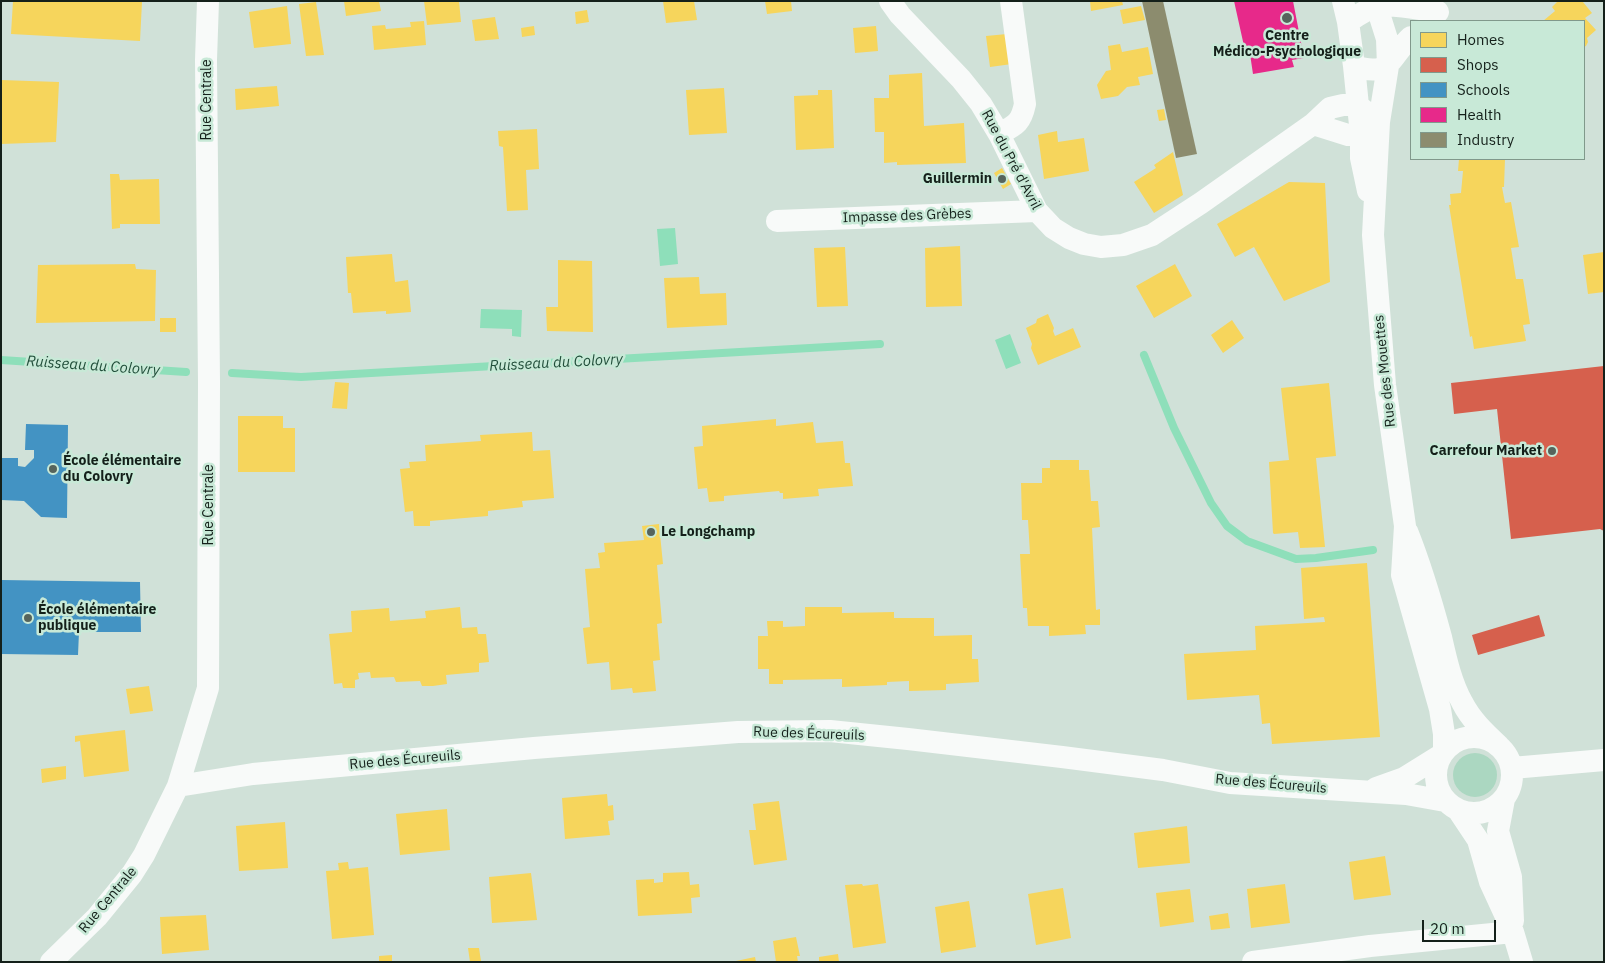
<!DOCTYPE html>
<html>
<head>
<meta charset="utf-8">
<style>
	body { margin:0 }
	#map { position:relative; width:1605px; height:963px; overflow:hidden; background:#d0e1d8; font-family:"IBM Plex Sans",sans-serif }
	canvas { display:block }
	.frame { position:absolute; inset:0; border:2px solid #14201a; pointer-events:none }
	.legend { position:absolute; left:1410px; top:20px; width:175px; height:140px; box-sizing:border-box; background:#c8e9d7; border:1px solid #80998b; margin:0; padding:6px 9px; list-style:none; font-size:15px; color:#14201a }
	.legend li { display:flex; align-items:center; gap:10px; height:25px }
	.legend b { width:25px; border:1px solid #80998b }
	.scale { position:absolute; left:1422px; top:920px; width:74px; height:22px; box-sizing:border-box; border:2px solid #14201a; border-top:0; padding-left:6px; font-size:15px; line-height:18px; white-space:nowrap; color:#14201a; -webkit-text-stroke:4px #c8e9d7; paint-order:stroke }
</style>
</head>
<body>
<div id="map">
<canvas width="1605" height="963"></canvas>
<div class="frame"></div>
<ul class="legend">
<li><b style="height:14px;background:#f6d55c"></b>Homes</li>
<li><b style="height:14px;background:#d6604d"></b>Shops</li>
<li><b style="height:14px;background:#4393c3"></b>Schools</li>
<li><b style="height:14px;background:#e7298a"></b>Health</li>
<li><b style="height:14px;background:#8c8c6e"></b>Industry</li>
</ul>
<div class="scale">20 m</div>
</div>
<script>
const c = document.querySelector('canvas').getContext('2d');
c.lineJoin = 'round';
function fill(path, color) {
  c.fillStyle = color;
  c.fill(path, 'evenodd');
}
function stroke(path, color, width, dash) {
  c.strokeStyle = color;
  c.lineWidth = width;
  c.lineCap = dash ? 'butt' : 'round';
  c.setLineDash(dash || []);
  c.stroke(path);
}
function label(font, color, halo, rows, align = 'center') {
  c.font = font + ' "IBM Plex Sans",sans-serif';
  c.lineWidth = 5;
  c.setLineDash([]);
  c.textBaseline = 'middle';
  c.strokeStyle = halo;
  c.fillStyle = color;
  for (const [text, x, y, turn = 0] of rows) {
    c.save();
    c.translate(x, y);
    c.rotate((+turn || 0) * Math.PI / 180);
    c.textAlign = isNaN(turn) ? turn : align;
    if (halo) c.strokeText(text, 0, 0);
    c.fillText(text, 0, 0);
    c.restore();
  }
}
const green = new Path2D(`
	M1453 775a22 22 0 1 1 44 0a22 22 0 1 1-44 0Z`);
const water = new Path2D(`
	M 675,228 L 678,264 L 660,266 L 657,229 Z
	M 481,309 L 522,310 L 521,337 L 512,336 L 512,329 L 480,328 Z
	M 1010,334 L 1021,363 L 1006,369 L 995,340 Z`);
const homes = new Path2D(`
	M 13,1 L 142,2 L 140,41 L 11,34 Z
	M 344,1 L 379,1 L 381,11 L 346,16 Z
	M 424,1 L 459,1 L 461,22 L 427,25 Z
	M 663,1 L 694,1 L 697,20 L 666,23 Z
	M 765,1 L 791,1 L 792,11 L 767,14 Z
	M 1090,1 L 1122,1 L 1123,5 L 1091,11 Z
	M 1558,1 L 1585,1 L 1583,2 L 1592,13 L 1585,18 L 1596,30 L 1587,38 L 1588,42 L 1586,46 L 1584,47 L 1584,21 L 1543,21 L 1555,11 L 1552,7 Z
	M 316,2 L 324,55 L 306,56 L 299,4 Z
	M 287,6 L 291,44 L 254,48 L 249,12 Z
	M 1141,6 L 1145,20 L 1123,24 L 1120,10 Z
	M 587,10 L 589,22 L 576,24 L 575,12 Z
	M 495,17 L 499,39 L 475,41 L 472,20 Z
	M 424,21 L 426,45 L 374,50 L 372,26 L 385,25 L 386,29 L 411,27 L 410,22 Z
	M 534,26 L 535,35 L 522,37 L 521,28 Z
	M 876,26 L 878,51 L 855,53 L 853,28 Z
	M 1007,34 L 1012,64 L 990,67 L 986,36 Z
	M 1120,44 L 1122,52 L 1148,47 L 1153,74 L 1138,77 L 1140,85 L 1127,87 L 1118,96 L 1101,99 L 1097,85 L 1106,71 L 1111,70 L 1108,46 Z
	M 922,73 L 924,126 L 964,123 L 966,163 L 897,165 L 897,162 L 884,163 L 884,132 L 875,132 L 874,98 L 889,98 L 889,75 Z
	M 1,80 L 59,82 L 56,142 L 1,144 Z
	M 277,86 L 279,106 L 236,110 L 235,89 Z
	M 724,88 L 727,133 L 689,135 L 686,90 Z
	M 818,90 L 832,90 L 834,148 L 796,150 L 794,96 L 818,95 Z
	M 1164,109 L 1166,120 L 1159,121 L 1157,110 Z
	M 537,129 L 539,169 L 526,170 L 528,210 L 507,211 L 503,147 L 499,146 L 498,131 Z
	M 1057,131 L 1058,142 L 1084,138 L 1089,171 L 1044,179 L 1038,135 Z
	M 1173,152 L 1183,195 L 1154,213 L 1134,182 L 1156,168 L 1154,165 Z
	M 1459,159 L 1505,159 L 1504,187 L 1502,187 L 1505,203 L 1511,202 L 1519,247 L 1511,248 L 1516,279 L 1523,279 L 1525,291 L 1530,324 L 1523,325 L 1526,341 L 1474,349 L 1472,336 L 1470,337 L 1449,205 L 1451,205 L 1450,194 L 1461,193 L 1463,171 L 1458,171 Z
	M 1002,168 L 1011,184 L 1003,189 L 994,173 Z
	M 110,174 L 119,174 L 120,180 L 159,179 L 160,224 L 120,224 L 120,228 L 112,229 Z
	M 1289,182 L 1325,183 L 1330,282 L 1284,301 L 1254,247 L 1235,257 L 1217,224 Z
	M 960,246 L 962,306 L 926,307 L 925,248 Z
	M 845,247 L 848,306 L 817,307 L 814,248 Z
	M 1604,252 L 1604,292 L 1588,294 L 1583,255 Z
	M 392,254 L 395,282 L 408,280 L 411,312 L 386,314 L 386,311 L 353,313 L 351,293 L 348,293 L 346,257 Z
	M 558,260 L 592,261 L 593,332 L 547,331 L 546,307 L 558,307 Z
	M 135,264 L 136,269 L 156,270 L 155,321 L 36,323 L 38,265 Z
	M 1175,264 L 1192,296 L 1154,318 L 1136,286 Z
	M 699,277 L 700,294 L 726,293 L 727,325 L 667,328 L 664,278 Z
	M 1048,314 L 1054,328 L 1053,331 L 1055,336 L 1073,328 L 1081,347 L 1038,365 L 1031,348 L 1032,344 L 1026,328 L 1036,323 L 1037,319 Z
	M 160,318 L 176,318 L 176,332 L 160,332 Z
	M 1232,320 L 1244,338 L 1223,353 L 1211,335 Z
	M 335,382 L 349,383 L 347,409 L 332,408 Z
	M 1329,383 L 1336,456 L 1316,458 L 1325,547 L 1300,548 L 1298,532 L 1274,534 L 1273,533 L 1269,462 L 1289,460 L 1281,388 Z
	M 238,416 L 283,416 L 283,428 L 295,428 L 295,472 L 238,472 Z
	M 776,419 L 776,426 L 813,422 L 816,443 L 843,441 L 845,463 L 850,463 L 853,486 L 818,489 L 819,496 L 783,499 L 783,493 L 780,493 L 779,491 L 724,496 L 724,501 L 709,502 L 707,488 L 698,489 L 694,447 L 703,446 L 702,426 Z
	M 532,432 L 533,451 L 550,450 L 554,498 L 522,501 L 523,507 L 488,511 L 488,516 L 430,521 L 430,526 L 414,526 L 413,511 L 405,512 L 400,469 L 410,468 L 409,462 L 426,461 L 425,445 L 481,441 L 480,435 Z
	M 1050,460 L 1079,460 L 1079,470 L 1089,470 L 1091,501 L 1098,501 L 1100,527 L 1092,528 L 1096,610 L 1100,609 L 1100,625 L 1085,625 L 1086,634 L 1049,636 L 1049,626 L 1028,626 L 1027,608 L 1023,608 L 1020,554 L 1030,554 L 1028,520 L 1022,520 L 1021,483 L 1042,483 L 1042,468 L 1050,468 Z
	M 659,524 L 663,564 L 657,565 L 662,623 L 657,624 L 660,660 L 653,661 L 656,691 L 633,693 L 632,688 L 611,690 L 609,662 L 587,664 L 583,628 L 590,627 L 585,569 L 600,568 L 598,553 L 605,552 L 604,543 L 644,540 L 642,526 Z
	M 1367,563 L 1380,737 L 1272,744 L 1270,723 L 1262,724 L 1259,695 L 1187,700 L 1184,654 L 1256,650 L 1255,626 L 1325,622 L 1324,617 L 1304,619 L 1301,568 Z
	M 460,607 L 462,628 L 477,627 L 478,634 L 486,634 L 489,662 L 479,663 L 479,672 L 446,675 L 447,684 L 433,686 L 422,686 L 420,681 L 396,682 L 394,677 L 371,678 L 370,672 L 358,673 L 359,679 L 355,680 L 355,688 L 343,688 L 342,683 L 334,684 L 329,634 L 352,632 L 351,611 L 389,608 L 390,621 L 426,618 L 425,611 Z
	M 805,607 L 842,607 L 842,613 L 894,612 L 894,618 L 934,618 L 934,636 L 972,635 L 972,659 L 978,659 L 979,682 L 946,684 L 946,690 L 909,691 L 909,681 L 887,682 L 887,685 L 842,687 L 842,679 L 783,680 L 783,684 L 769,684 L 769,669 L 758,669 L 758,636 L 768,636 L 767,621 L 783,621 L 783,627 L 805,626 Z
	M 149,686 L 153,711 L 130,714 L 126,689 Z
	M 125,730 L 129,771 L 84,777 L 80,741 L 75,742 L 75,736 Z
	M 66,766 L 66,779 L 42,783 L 41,769 Z
	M 607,794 L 608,806 L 613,805 L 614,820 L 608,821 L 610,835 L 565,839 L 562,798 Z
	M 779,801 L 787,860 L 754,865 L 749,830 L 756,830 L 753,804 Z
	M 447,809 L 450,850 L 400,855 L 396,814 Z
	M 285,822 L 288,868 L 239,871 L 236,826 Z
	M 1187,826 L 1190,863 L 1138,868 L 1134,833 Z
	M 1385,856 L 1391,895 L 1354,900 L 1349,862 Z
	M 348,862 L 349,869 L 368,867 L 374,935 L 332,939 L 326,871 L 339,870 L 338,863 Z
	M 689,872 L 690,885 L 699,884 L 700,897 L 691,898 L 692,913 L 638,916 L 636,880 L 654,879 L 654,883 L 663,882 L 663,873 Z
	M 531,873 L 537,920 L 492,923 L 489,877 Z
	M 862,884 L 863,886 L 878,884 L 886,943 L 853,948 L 845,885 Z
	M 1285,884 L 1290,923 L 1251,928 L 1247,889 Z
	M 1063,888 L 1071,938 L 1036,945 L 1028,894 Z
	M 1190,889 L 1194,922 L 1160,927 L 1156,893 Z
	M 969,901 L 976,947 L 941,953 L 935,907 Z
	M 1228,913 L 1230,928 L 1211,930 L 1209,916 Z
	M 206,915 L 209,950 L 162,954 L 160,917 Z
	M 796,937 L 800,956 L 797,956 L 798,962 L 776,962 L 773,941 Z
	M 468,948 L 479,948 L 481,961 L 470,962 Z
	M 838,954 L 839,962 L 819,962 L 819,957 Z
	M 392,955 L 392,962 L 379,962 L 379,956 Z
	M 755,957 L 756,962 L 736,962 L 736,961 Z`);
const shops = new Path2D(`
	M 1604,366 L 1604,531 L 1600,529 L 1511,539 L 1497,409 L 1454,414 L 1451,383 Z
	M 1539,615 L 1545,636 L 1478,655 L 1472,635 Z`);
const schools = new Path2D(`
	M 26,424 L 68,425 L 67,518 L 41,517 L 24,501 L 1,500 L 1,458 L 18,458 L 18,466 L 25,467 L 34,458 L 34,450 L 25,450 Z
	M 1,580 L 140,582 L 141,632 L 79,632 L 78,655 L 1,654 Z`);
const health = new Path2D(`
	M 1234,1 L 1293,1 L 1304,58 L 1292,60 L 1294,67 L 1253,74 L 1250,54 L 1246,55 Z`);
const industry = new Path2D(`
	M 1142,1 L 1163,1 L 1197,154 L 1176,158 Z`);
const stream = new Path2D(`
	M 1144,355 L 1174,428 L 1211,503 L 1227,526 L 1247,541 L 1296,559 L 1316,558 L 1373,550
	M 1,360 L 186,372
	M 232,373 L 301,377 L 880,344`);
const minor = new Path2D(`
	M 890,1 L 900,15 L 961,79 L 981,104 L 999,134 L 1037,211 L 1053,228 L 1069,238 L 1084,244 L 1101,247 L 1123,245 L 1152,235 L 1201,203 L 1313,124 L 1330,108 L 1343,105 L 1357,105 L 1379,122 L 1361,135 L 1348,135 L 1313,124
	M 1343,1 L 1348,22 L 1354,66 L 1361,135 L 1361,158 L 1368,191
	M 1375,1 L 1387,39 L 1388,66 L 1379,122 L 1373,235 L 1385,385 L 1405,526 L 1402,575 L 1440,709 L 1444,734 L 1444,751
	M 1348,22 C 1357,16 1365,10 1375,7 C 1390,2 1422,10 1438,12
	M 1354,66 C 1392,78 1389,57 1411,37
	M 999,134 C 1016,125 1021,123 1025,104 L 1011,1
	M 777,221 L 1037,211
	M 1407,531 C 1421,566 1431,600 1441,637 C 1446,659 1451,682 1462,702 C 1471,720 1485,733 1499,746
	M1436 775a38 38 0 1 1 76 0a38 38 0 1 1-76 0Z
	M 1512,768 L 1604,760
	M 178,786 L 253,774 L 534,748 L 738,732 L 830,731 L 908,739 L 1062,757 L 1163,770 L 1230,783 L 1406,794 L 1445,801
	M 1376,788 L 1404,778 L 1441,755
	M 1504,799 L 1498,831 L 1511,877 L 1513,921
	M 1458,810 L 1478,840 L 1490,882 L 1513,932 L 1522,962
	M 51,962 L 97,917 L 132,874 L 144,855 L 178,786 L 208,688 L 209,382 L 206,60 L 208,1
	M 1253,962 L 1370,946 L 1513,932`);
const markers = [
	[1287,18,6,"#56645c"],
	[1002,179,5,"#56645c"],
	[1552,451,5,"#56645c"],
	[53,469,5,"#56645c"],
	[651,532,5,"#56645c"],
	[28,618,5,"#56645c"]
];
const poiNames = [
	["Centre",1287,36,"center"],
	["Médico-Psychologique",1287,52,"center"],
	["Guillermin",992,179,"right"],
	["Carrefour Market",1542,451,"right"],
	["École élémentaire",63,461],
	["du Colovry",63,477],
	["Le Longchamp",661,532],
	["École élémentaire",38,610],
	["publique",38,626]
];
const streetNames = [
	["Rue Centrale",207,100,-90],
	["Rue du Pré d'Avril",1011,160,62],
	["Impasse des Grèbes",907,216,-2],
	["Rue des Mouettes",1385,371,-96],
	["Rue Centrale",209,505,-90],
	["Rue des Écureuils",809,734,2],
	["Rue des Écureuils",405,760,-5],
	["Rue des Écureuils",1271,784,5],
	["Rue Centrale",108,900,-50]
];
const waterNames = [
	["Ruisseau du Colovry",556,363,-3],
	["Ruisseau du Colovry",93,366,4]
];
fill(green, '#abd7c1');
fill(water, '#8edfba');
fill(homes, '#f6d55c');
fill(shops, '#d6604d');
fill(schools, '#4393c3');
fill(health, '#e7298a');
fill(industry, '#8c8c6e');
stroke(stream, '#8edfba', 8);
stroke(minor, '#f8faf9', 22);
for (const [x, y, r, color] of markers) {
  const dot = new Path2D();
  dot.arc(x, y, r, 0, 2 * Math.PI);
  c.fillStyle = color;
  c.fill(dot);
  stroke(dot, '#c8e9d7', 2);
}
label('bold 14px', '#14201a', '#c8e9d7', poiNames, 'left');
label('14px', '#14201a', '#c8e9d7', streetNames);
label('italic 15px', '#214e3a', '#c8e9d7', waterNames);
</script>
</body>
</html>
